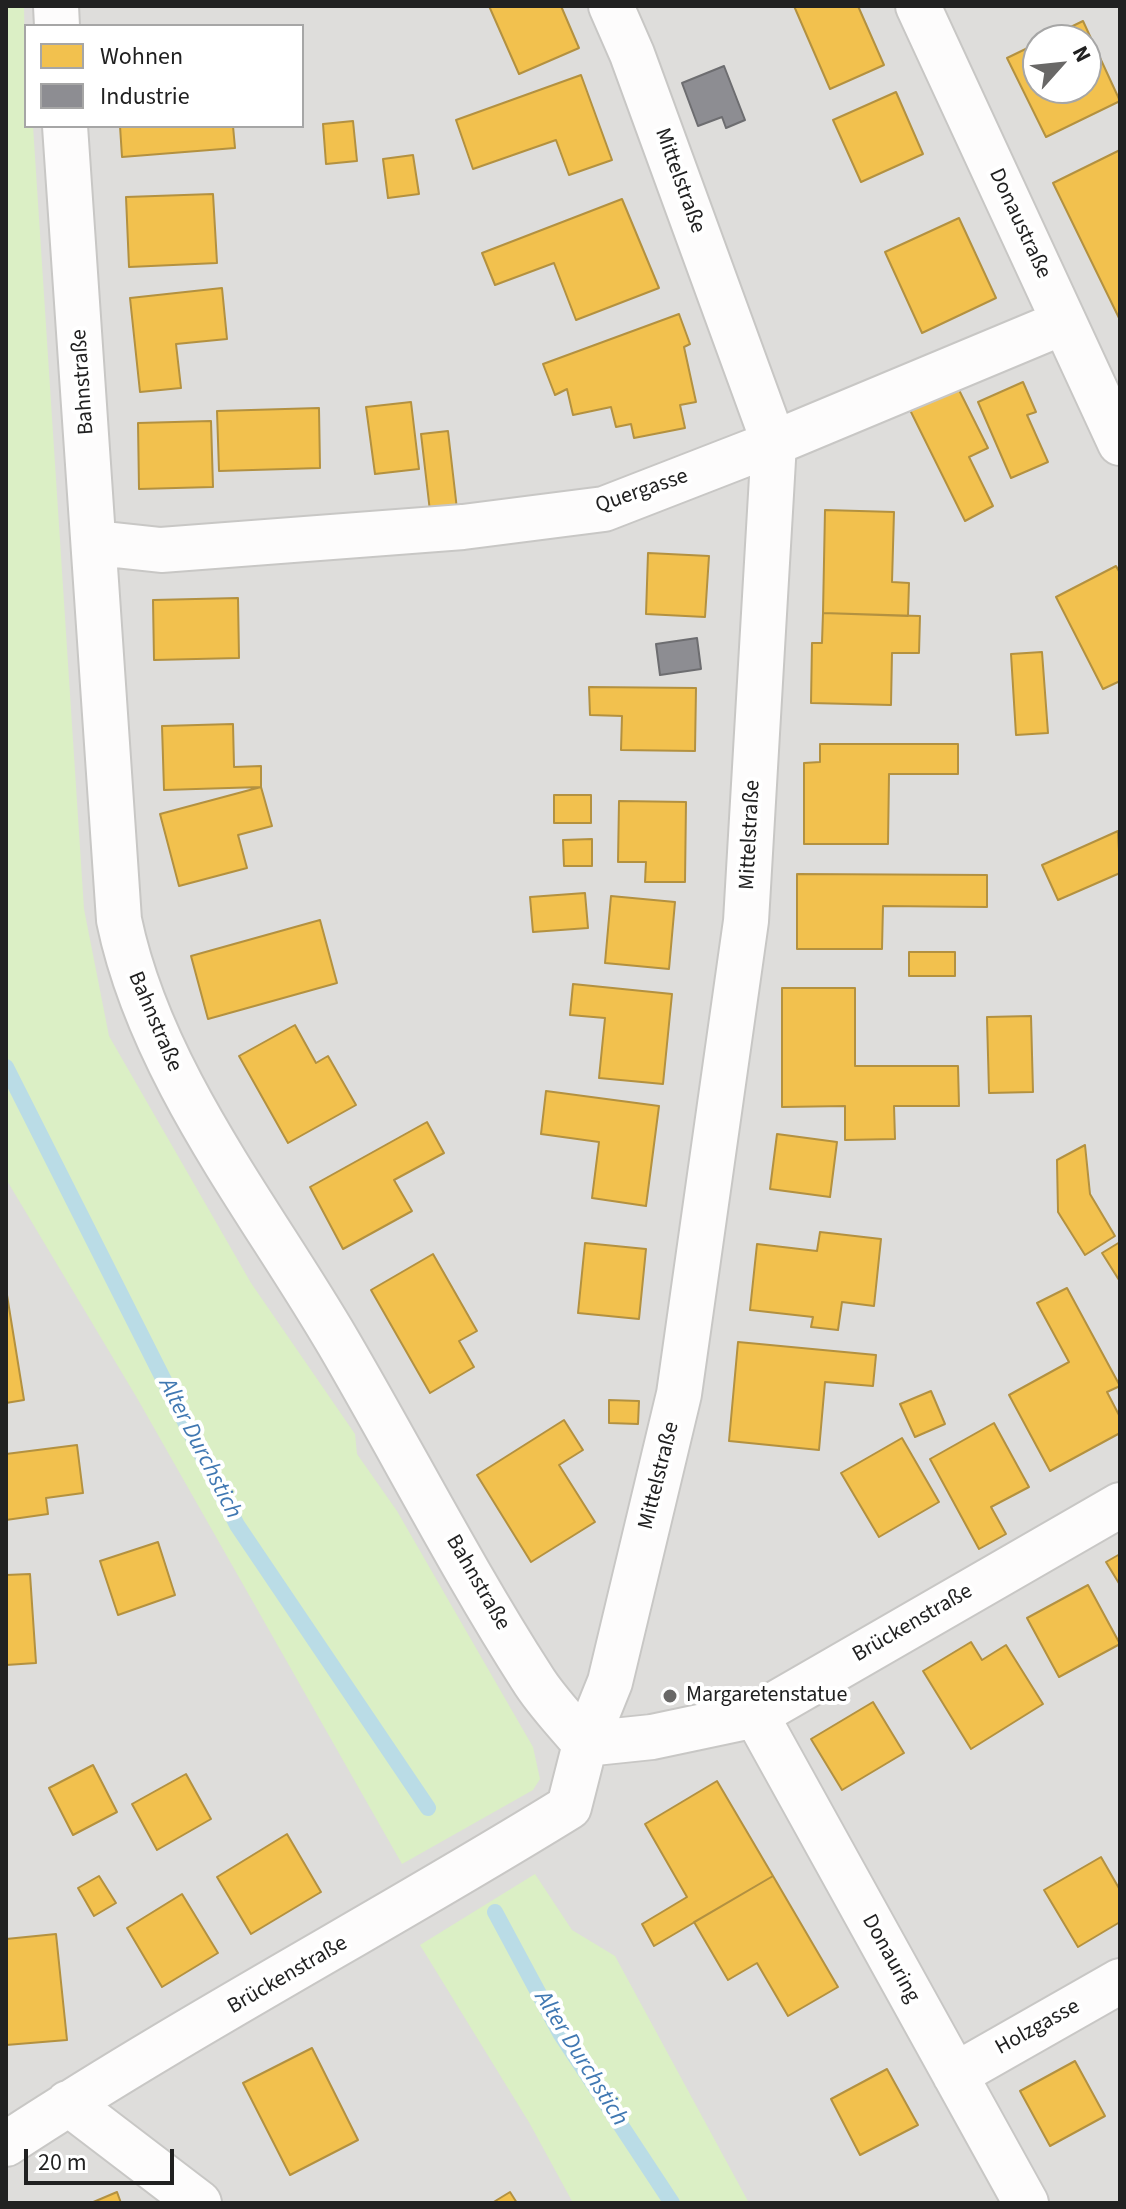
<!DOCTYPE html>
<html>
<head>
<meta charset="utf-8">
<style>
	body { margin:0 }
	#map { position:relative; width:1126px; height:2209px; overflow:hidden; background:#efede9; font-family:"Source Sans 3",sans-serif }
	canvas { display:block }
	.frame { position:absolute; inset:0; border:8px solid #212121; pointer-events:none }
	.legend { position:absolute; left:24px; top:24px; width:280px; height:104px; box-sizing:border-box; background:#fff; border:2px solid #a6a6a6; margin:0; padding:10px 14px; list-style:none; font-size:24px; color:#212121 }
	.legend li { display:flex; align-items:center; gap:16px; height:40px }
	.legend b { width:40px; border:2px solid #a6a6a6 }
	.north { position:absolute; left:1022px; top:24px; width:80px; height:80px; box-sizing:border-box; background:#fff; border:2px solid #a6a6a6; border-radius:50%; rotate:63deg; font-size:22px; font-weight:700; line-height:32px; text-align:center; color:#212121 }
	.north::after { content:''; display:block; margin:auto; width:28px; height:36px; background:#696867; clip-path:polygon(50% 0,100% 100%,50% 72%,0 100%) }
	.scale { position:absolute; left:24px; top:2149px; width:150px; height:36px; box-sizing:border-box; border:4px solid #212121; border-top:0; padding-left:10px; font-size:24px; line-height:28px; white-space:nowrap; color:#212121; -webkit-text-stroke:6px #fff; paint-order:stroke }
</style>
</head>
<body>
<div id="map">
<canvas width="1126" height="2209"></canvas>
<div class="frame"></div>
<ul class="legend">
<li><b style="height:22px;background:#f2c14e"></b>Wohnen</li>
<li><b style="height:22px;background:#8d8d92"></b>Industrie</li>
</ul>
<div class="north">N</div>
<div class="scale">20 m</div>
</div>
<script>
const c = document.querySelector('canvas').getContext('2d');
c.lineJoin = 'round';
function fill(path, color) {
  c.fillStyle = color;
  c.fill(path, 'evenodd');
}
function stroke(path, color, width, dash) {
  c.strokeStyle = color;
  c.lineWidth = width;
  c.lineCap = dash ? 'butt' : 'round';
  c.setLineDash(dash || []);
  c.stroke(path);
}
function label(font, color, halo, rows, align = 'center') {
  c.font = font + ' "Source Sans 3",sans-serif';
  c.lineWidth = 8;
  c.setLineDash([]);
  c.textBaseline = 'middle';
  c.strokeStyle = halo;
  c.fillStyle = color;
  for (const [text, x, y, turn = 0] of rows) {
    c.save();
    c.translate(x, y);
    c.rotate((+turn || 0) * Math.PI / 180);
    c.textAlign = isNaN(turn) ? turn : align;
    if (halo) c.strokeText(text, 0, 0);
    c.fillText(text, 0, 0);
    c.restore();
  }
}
const residential = new Path2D(`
	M 6,6 L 1120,6 L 1120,2203 L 6,2203 ZM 26,26 L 302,26 L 302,126 L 26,126 ZM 1038,40 L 1086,40 L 1086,88 L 1038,88 Z`);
const grass = new Path2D(`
	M 6,6 L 24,6 L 26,126 L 33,126 L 84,909 L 109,1036 L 251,1283 L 355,1434 L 357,1454 L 397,1511 L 533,1747 L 540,1779 L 533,1790 L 402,1864 L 137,1398 L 6,1179 Z
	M 535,1874 L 572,1930 L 615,1956 L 749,2203 L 573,2203 L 530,2124 L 420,1945 Z`);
const homes = new Path2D(`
	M 489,6 L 561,6 L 579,48 L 519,74 Z
	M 794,6 L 858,6 L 884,65 L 830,89 Z
	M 1083,21 L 1120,101 L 1046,137 L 1007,58 L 1038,43 L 1038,88 L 1086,88 L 1086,40 L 1044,40 Z
	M 581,75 L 612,160 L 569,175 L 556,140 L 473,169 L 456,120 Z
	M 896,92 L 923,154 L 861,182 L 833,120 Z
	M 353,121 L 357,161 L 326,164 L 323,124 Z
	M 120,126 L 233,126 L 235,148 L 122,157 Z
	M 1120,150 L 1120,317 L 1119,318 L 1053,183 Z
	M 413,155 L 419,194 L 388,198 L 383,159 Z
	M 213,194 L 217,263 L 129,267 L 126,197 Z
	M 622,199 L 659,288 L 576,320 L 554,263 L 495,285 L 482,253 Z
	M 959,218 L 996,298 L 922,333 L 885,252 Z
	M 222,288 L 227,339 L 176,344 L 181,388 L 140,392 L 130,298 Z
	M 679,314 L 690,344 L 684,347 L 696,402 L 680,405 L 685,428 L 634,438 L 631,424 L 616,427 L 611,407 L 573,415 L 567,389 L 555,395 L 543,364 Z
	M 1023,382 L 1036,412 L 1027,415 L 1048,462 L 1011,478 L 978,402 Z
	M 957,386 L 988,448 L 969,457 L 993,506 L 965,521 L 910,410 Z
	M 411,402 L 419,469 L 375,474 L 366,407 Z
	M 319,408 L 320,468 L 219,471 L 217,411 Z
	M 211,421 L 213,487 L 139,489 L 138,423 Z
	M 448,431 L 458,518 L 431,520 L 421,434 Z
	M 825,510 L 894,512 L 892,582 L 909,583 L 908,616 L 823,613 Z
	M 648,553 L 709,556 L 705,617 L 646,614 Z
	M 1116,566 L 1120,573 L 1120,681 L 1103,689 L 1056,597 Z
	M 238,598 L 239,658 L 154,660 L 153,600 Z
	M 823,613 L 920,616 L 919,653 L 892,653 L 891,705 L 811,703 L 812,643 L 822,643 Z
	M 1042,652 L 1048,733 L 1016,735 L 1011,654 Z
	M 589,687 L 696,688 L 695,751 L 621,750 L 622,716 L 590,715 Z
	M 233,724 L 234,767 L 261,766 L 261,787 L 164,790 L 162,726 Z
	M 820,744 L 958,744 L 958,774 L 889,774 L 888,844 L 804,844 L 804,763 L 820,762 Z
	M 261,787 L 272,826 L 238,835 L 247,868 L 179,886 L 160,814 Z
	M 554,795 L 591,795 L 591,823 L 554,823 Z
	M 619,801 L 686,802 L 685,882 L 645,882 L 646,862 L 618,862 Z
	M 1118,831 L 1120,873 L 1058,900 L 1042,865 Z
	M 592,839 L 592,866 L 564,866 L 563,840 Z
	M 797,874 L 987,875 L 987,907 L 883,906 L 882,949 L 797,949 Z
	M 585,893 L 588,928 L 533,932 L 530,897 Z
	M 611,896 L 675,902 L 669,969 L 605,963 Z
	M 320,920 L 337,983 L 208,1019 L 191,956 Z
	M 909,952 L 955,952 L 955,976 L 909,976 Z
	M 573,984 L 672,994 L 663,1084 L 599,1078 L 605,1018 L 570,1015 Z
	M 782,988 L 855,988 L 855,1066 L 958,1066 L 959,1106 L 894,1106 L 895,1139 L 845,1140 L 845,1106 L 782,1107 Z
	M 1031,1016 L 1033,1092 L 989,1093 L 987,1017 Z
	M 295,1025 L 316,1063 L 328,1056 L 356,1105 L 288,1143 L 239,1056 Z
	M 546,1091 L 659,1106 L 646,1206 L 592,1198 L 599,1142 L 541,1134 Z
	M 427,1122 L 444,1153 L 394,1180 L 412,1211 L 343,1249 L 310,1187 Z
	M 777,1134 L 837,1142 L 830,1197 L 770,1189 Z
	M 1085,1145 L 1090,1194 L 1115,1236 L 1085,1255 L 1058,1212 L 1057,1160 Z
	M 820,1232 L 881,1239 L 874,1306 L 842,1302 L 838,1330 L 811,1327 L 813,1317 L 750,1310 L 757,1244 L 817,1251 Z
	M 1120,1242 L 1120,1280 L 1119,1280 L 1102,1253 Z
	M 585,1243 L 646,1249 L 639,1319 L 578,1313 Z
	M 433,1254 L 477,1331 L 459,1341 L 474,1367 L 430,1393 L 371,1290 Z
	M 1067,1288 L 1120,1386 L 1107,1392 L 1120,1417 L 1120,1433 L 1050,1471 L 1009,1395 L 1069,1362 L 1037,1303 Z
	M 6,1289 L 24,1400 L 6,1403 Z
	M 738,1342 L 876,1355 L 873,1386 L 825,1382 L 819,1450 L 729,1441 Z
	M 931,1391 L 945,1424 L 915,1437 L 900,1404 Z
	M 609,1400 L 639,1401 L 638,1424 L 609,1423 Z
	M 564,1420 L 583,1450 L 559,1465 L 595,1522 L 531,1562 L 477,1475 Z
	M 994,1423 L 1029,1487 L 991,1507 L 1006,1534 L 979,1549 L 930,1459 Z
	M 902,1438 L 939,1502 L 879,1537 L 841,1473 Z
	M 77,1445 L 83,1493 L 46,1498 L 48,1514 L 6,1520 L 6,1454 Z
	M 158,1542 L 175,1595 L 118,1615 L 100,1561 Z
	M 1120,1554 L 1120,1585 L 1106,1562 Z
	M 30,1574 L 36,1663 L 6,1665 L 6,1575 Z
	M 1088,1585 L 1120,1644 L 1059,1677 L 1027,1618 Z
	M 971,1642 L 982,1660 L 1006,1645 L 1043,1704 L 971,1749 L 923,1671 Z
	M 873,1702 L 904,1753 L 842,1790 L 811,1739 Z
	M 93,1765 L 117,1812 L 73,1835 L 49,1788 Z
	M 186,1774 L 211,1819 L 157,1850 L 132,1804 Z
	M 717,1781 L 773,1876 L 654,1946 L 642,1924 L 687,1897 L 645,1824 Z
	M 287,1834 L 321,1892 L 251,1934 L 217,1877 Z
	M 1101,1857 L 1120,1890 L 1120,1922 L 1078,1947 L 1044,1890 Z
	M 99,1876 L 116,1903 L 94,1916 L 78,1888 Z
	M 773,1876 L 838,1987 L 788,2016 L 757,1963 L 728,1980 L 694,1922 Z
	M 182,1894 L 218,1953 L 162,1987 L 127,1928 Z
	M 56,1934 L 67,2040 L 6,2045 L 6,1939 Z
	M 312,2048 L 358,2140 L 290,2175 L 243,2083 Z
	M 1075,2061 L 1105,2116 L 1050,2146 L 1020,2091 Z
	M 887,2069 L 918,2125 L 860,2155 L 831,2099 Z
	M 117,2192 L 121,2203 L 91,2203 Z
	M 510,2192 L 517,2203 L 492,2203 Z`);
const industry = new Path2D(`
	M 724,66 L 745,120 L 726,128 L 722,117 L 698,126 L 682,83 Z
	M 697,638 L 701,669 L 660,675 L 656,644 Z`);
const stream = new Path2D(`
	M 6,1067 L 237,1525 L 428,1808
	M 495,1912 L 560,2033 L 672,2203`);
const minor = new Path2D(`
	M 56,6 L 57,26
	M 918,6 L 1120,443
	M 65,126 L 119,920 C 151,1074 259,1207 338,1342 C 403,1453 462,1569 532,1678 C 546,1701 567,1722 585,1744 L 610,1682 L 679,1394 L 746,921 L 774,443 L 632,54 L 611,6
	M 96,543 L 161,550 L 463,527 L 604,509 L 774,443 L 1064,322
	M 756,1715 L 1026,2203
	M 955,2075 L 1120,1981
	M 68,2103 L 199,2203
	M 6,2144 C 189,2024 383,1922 569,1807 L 585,1744 L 652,1737 L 756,1715 L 1120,1505`);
const markers = [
	[670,1696,8,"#696867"]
];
const streetNames = [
	["Mittelstraße",679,181,70],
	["Donaustraße",1019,224,65],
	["Bahnstraße",84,382,-94],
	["Quergasse",642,492,-19],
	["Mittelstraße",751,835,-87],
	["Bahnstraße",154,1022,67],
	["Mittelstraße",660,1476,-76],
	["Bahnstraße",477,1583,60],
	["Brückenstraße",913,1624,-30],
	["Donauring",890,1959,61],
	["Brückenstraße",288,1976,-30],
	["Holzgasse",1038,2028,-29]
];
const poiNames = [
	["Margaretenstatue",686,1696]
];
const waterNames = [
	["Alter Durchstich",199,1449,63],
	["Alter Durchstich",580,2059,58]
];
fill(residential, '#dedddb');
fill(grass, '#dbefc5');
fill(homes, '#f2c14e');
stroke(homes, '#b39140', 2);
fill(industry, '#8d8d92');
stroke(industry, '#6d6d70', 2);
stroke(stream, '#badce6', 16);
stroke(minor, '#c8c7c5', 48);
stroke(minor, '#fdfcfc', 44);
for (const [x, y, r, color] of markers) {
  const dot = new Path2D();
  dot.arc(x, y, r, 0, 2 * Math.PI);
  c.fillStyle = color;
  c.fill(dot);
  stroke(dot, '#fff', 3);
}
label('22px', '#212121', '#fff', streetNames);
label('22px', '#212121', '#fff', poiNames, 'left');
label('italic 24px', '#4078b2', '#fff', waterNames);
</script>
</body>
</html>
